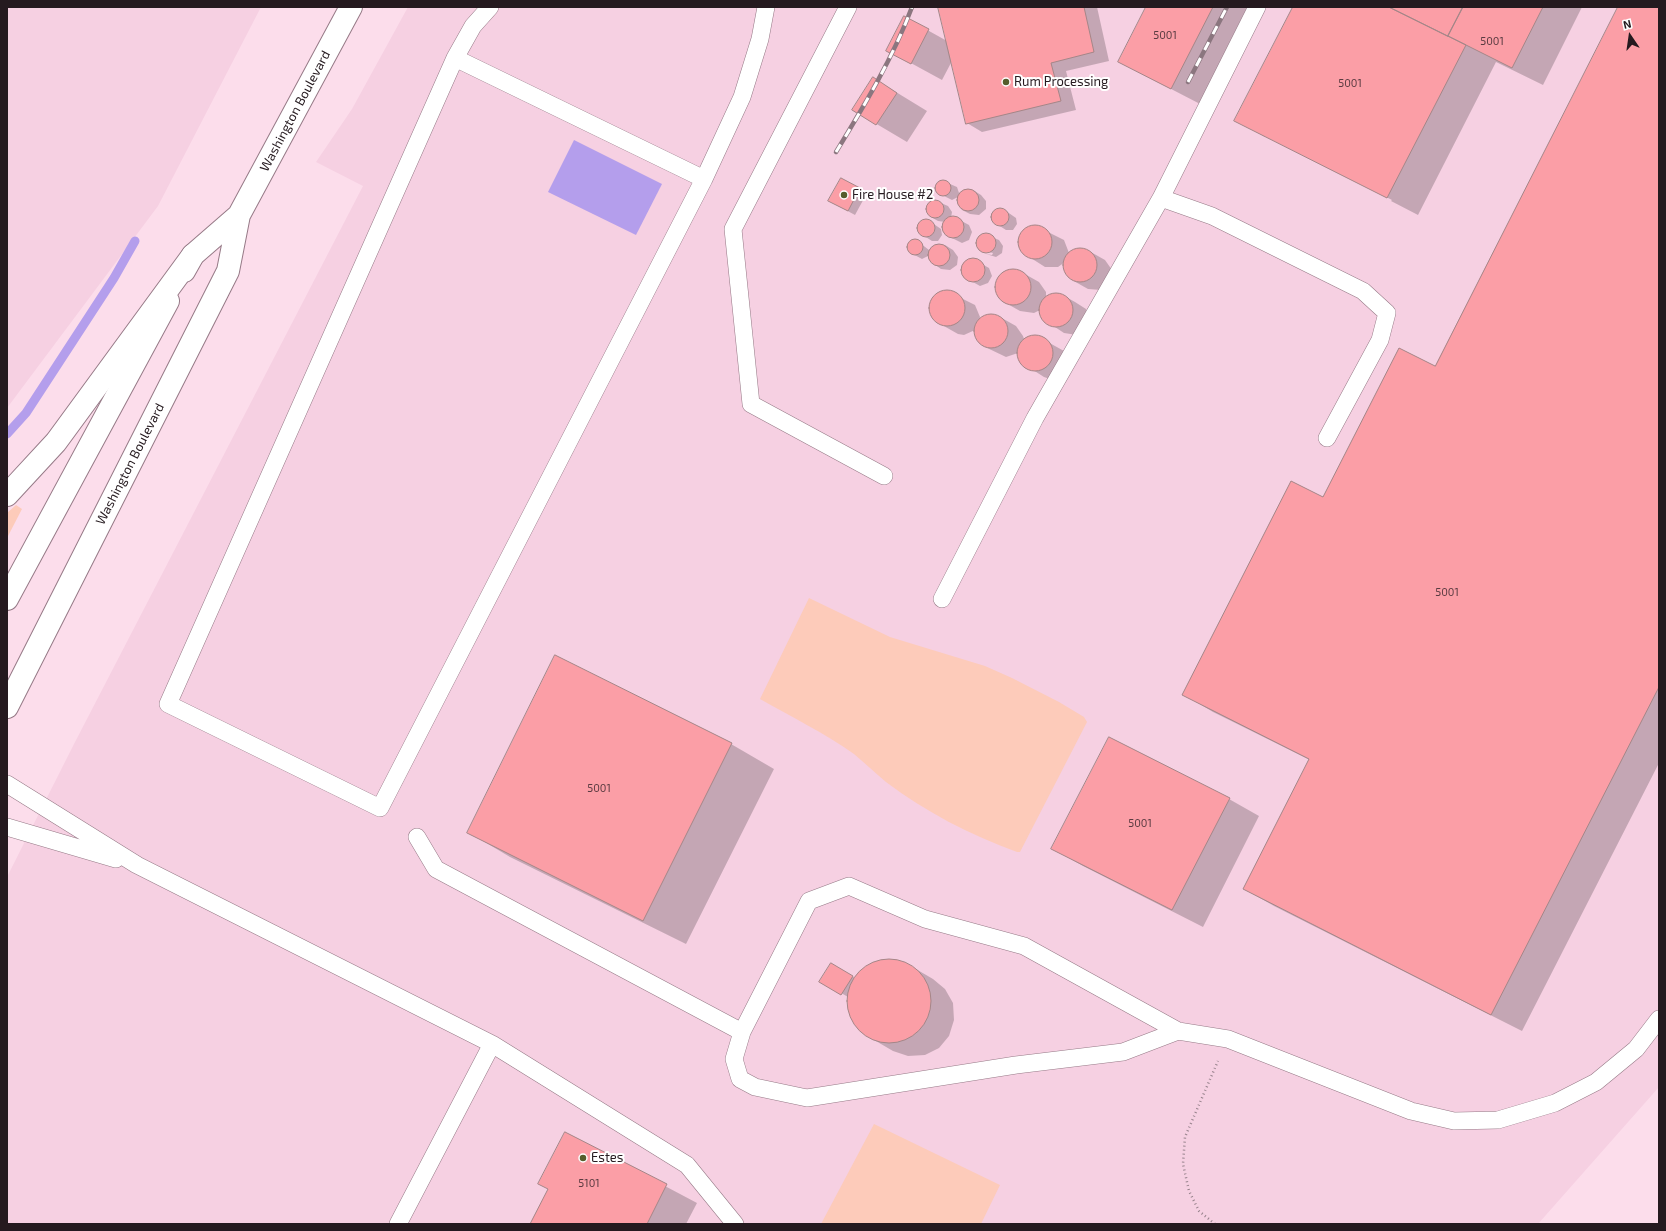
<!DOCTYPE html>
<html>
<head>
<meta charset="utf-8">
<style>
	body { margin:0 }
	#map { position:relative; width:1666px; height:1231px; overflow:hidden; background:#fcddeb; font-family:"Exo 2",sans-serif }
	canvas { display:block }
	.frame { position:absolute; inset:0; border:8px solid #251a1f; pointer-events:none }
	.north { position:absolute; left:1610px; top:16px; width:40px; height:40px; -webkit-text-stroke:3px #fff; paint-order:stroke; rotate:347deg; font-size:11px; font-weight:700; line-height:16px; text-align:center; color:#251a1f }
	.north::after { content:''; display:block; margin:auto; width:14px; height:18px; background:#251a1f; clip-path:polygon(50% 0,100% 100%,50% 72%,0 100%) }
</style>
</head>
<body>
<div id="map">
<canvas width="1666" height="1231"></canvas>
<div class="frame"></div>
<div class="north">N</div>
</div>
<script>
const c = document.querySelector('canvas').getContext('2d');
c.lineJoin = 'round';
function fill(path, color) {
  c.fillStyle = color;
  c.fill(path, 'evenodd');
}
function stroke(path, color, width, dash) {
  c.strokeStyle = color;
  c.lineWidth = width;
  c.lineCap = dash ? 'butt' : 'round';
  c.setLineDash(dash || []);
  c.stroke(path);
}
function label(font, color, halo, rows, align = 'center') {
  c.font = font + ' "Exo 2",sans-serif';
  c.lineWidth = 4;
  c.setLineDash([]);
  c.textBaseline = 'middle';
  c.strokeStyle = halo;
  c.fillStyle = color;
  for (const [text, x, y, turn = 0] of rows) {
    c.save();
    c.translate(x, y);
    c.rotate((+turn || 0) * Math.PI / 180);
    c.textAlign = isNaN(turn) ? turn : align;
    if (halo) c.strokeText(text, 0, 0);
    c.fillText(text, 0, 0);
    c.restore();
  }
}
const built = new Path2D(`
	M 7,7 L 261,7 L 158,206 L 7,408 Z
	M 408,7 L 1659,7 L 1659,1087 L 1538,1224 L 7,1224 L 7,877 L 74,744 L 363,186 L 316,162 L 352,109 Z`);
const green = new Path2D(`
	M 16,505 L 22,509 L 7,538 L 7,513 Z
	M 809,598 L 890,637 L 985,666 L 1012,678 L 1059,702 L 1084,717 L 1087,722 L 1020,852 L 1017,852 C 970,835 926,812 886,782 C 875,773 865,763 854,754 C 824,733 792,717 760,699 Z
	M 874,1124 L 1000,1185 L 981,1224 L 821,1224 Z`);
const water = new Path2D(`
	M 574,140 L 662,184 L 636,235 L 548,192 Z`);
const shadow = new Path2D(`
	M 939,7 L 1097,7 L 1109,61 L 1066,71 L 1076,110 L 982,132 L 967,123 L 952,61 L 942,80 L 887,50 L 904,17 L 947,41 Z
	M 1147,7 L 1252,7 L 1202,105 L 1119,62 Z
	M 1293,7 L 1582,7 L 1543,85 L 1496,62 L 1418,215 L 1391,201 L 1392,200 L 1265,135 L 1265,137 L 1236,120 Z
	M 1619,7 L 1659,7 L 1659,763 L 1522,1031 L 1274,906 L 1244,889 L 1310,760 L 1213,712 L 1183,694 L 1323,499 L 1435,367 Z
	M 873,78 L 927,111 L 907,142 L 853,110 Z
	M 841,179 L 867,193 L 855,215 L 829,201 Z
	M 943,181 L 957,187 L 959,193 L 965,189 L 973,190 L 981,195 L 986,201 L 986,209 L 979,215 L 970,214 L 962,210 L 957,202 L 958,197 L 952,200 L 938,193 L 936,188 L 939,183 Z
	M 934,200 L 948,206 L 952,212 L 951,218 L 954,217 L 969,225 L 972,232 L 969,240 L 962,243 L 946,235 L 943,227 L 945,222 L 938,221 L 931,217 L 927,211 L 928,204 Z
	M 996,209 L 1003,209 L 1016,218 L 1017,224 L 1013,230 L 1006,230 L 992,221 L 991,214 Z
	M 928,220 L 941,229 L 942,235 L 938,241 L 932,241 L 918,232 L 918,226 L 922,221 Z
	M 1031,226 L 1036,226 L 1064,240 L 1069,253 L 1076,249 L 1089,251 L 1105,260 L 1112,270 L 1101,290 L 1088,289 L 1072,280 L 1064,269 L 1065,262 L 1058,267 L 1045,267 L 1023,253 L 1020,247 L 1021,235 Z
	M 984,234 L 999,240 L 1003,246 L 1002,253 L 996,257 L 986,254 L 992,255 L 993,253 L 985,251 L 985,253 L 980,250 L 977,244 L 978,237 Z
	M 916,240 L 929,250 L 937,244 L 945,245 L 953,250 L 958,257 L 957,265 L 950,270 L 941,269 L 934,264 L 928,256 L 922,259 L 909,252 L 907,246 L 911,241 Z
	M 973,259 L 989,268 L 992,276 L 988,283 L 980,286 L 964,277 L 962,269 L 966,261 Z
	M 1010,270 L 1023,273 L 1039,282 L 1046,292 L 1046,296 L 1059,293 L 1075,302 L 1086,309 L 1089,321 L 1077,335 L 1064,333 L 1043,319 L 1040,310 L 1034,313 L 1020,311 L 1004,302 L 996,291 L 999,277 L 1004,272 Z
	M 947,291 L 975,305 L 980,317 L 979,321 L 987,315 L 1000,317 L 1016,326 L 1023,336 L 1024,339 L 1037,336 L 1064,351 L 1050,379 L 1044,377 L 1022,363 L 1018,353 L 1006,357 L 983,346 L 978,341 L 975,330 L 964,335 L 958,334 L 935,321 L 931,315 L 931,301 L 935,296 Z
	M 731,744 L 774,769 L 686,944 L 510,857 L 468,832 Z
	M 1229,799 L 1259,816 L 1203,927 L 1083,866 L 1053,849 Z
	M 893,960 L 909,965 L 933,979 L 945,989 L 953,1003 L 954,1020 L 949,1036 L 939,1048 L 925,1055 L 908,1056 L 893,1051 L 869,1037 L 857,1027 L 849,1013 L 848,997 L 821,981 L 831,964 L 855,978 L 863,969 L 877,961 Z
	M 565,1133 L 697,1203 L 686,1224 L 532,1224 L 549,1189 Z`);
const stream = new Path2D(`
	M 7,434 L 26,413 L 114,278 L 135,241`);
const building = new Path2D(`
	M 938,7 L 1084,7 L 1094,52 L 1051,63 L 1061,101 L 966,124 Z
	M 1146,7 L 1213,7 L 1171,89 L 1118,62 Z
	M 1293,7 L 1389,7 L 1466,45 L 1387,198 L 1234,121 Z
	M 1389,7 L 1463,7 L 1448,36 Z
	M 1463,7 L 1543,7 L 1512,68 L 1448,36 Z
	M 1618,7 L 1659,7 L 1659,687 L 1491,1015 L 1243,889 L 1309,759 L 1182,695 L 1291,481 L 1323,497 L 1399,348 L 1435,366 Z
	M 904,16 L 929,29 L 911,64 L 886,51 Z
	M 873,77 L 897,93 L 876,125 L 852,110 Z
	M 841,178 L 860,188 L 848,211 L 828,201 Z
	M935 188a8 8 0 1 1 16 0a8 8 0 1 1-16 0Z
	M957 200a11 11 0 1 1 22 0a11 11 0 1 1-22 0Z
	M926 209a9 9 0 1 1 18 0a9 9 0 1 1-18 0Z
	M991 217a9 9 0 1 1 18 0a9 9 0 1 1-18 0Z
	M942 227a11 11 0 1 1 22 0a11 11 0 1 1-22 0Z
	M917 228a9 9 0 1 1 18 0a9 9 0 1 1-18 0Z
	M1018 242a17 17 0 1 1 34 0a17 17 0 1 1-34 0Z
	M976 243a10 10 0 1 1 20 0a10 10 0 1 1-20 0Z
	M907 247a8 8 0 1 1 16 0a8 8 0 1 1-16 0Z
	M928 255a11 11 0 1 1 22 0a11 11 0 1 1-22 0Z
	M1063 265a17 17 0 1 1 34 0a17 17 0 1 1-34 0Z
	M961 270a12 12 0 1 1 24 0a12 12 0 1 1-24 0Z
	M995 287a18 18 0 1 1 36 0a18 18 0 1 1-36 0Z
	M929 308a18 18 0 1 1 36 0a18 18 0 1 1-36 0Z
	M1039 310a17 17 0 1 1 34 0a17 17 0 1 1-34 0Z
	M974 331a17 17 0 1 1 34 0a17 17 0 1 1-34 0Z
	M1017 353a18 18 0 1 1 36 0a18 18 0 1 1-36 0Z
	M 555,655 L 732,743 L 643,921 L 467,833 Z
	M 1109,737 L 1230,798 L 1172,910 L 1051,849 Z
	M847 1001a42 42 0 1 1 84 0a42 42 0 1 1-84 0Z
	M 831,963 L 853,976 L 841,995 L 819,982 Z
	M 565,1132 L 667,1184 L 647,1224 L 530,1224 L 548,1189 L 538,1184 Z`);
const path = new Path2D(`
	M 1215,1224 L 1199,1211 L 1189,1191 L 1183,1164 L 1185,1137 L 1218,1061`);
const lane = new Path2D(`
	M 490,7 L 473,26 L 455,58 L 168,704 L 380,808 L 704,179 L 742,97 L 760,39 L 766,7
	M 848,7 L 733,229 L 751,404 L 884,476
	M 455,58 L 704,179
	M 1161,198 L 1257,7
	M 942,599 L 1035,418 L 1161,198 L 1212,216 L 1363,291 L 1387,313 L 1380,340 L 1327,438
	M 7,784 L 137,865 L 492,1044 L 687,1165 L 735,1224
	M 7,827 L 116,859
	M 417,837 L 436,869 L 742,1032
	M 1178,1031 L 1123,1052 L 1016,1065 L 807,1098 L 755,1087 L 740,1079 L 734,1059 L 742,1032 L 809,901 L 849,886 L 925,919 L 1024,946 L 1178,1031 L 1228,1039 L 1411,1111 L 1454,1121 L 1498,1120 L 1555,1103 L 1596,1082 L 1636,1049 L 1659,1019
	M 398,1224 L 492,1044`);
const primary = new Path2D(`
	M 184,271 L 193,255 L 239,215
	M 7,599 L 168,301
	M 7,707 L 228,271 L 239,215 L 351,7`);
const highway = new Path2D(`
	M 7,495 L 56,442 L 193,255`);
const rail = new Path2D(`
	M 1188,82 L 1227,7
	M 836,152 C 864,106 893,58 912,7`);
const markers = [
	[1006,82,4,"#555d2c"],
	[844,195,4,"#555d2c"],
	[583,1158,4,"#555d2c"]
];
const numberNames = [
	["5001",1165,35],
	["5001",1492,41],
	["5001",1350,83],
	["5001",1447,592],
	["5001",599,788],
	["5001",1140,823],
	["5101",589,1183]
];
const poiNames = [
	["Rum Processing",1014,82],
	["Fire House #2",852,195],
	["Estes",591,1158]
];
const streetNames = [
	["Washington Boulevard",295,111,-62],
	["Washington Boulevard",130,464,-63]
];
fill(built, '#f6d0e2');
fill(green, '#fdcbba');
fill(water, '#b49eec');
fill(shadow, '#0003');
stroke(stream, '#b49eec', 9);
fill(building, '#fb9ea6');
stroke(building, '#a58688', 1);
stroke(lane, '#967a87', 18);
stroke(primary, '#967a87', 24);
stroke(highway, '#967a87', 24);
stroke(path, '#99848e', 2.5, [1, 3]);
stroke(lane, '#fff', 17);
stroke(primary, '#fff', 22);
stroke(highway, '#fff', 22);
stroke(rail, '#8b767f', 4.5);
stroke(rail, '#fff', 3, [9]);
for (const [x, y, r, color] of markers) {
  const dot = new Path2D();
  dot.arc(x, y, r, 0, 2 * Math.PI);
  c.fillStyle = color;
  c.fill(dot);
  stroke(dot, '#fff', 1.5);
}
label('11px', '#5a3b41', null, numberNames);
label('13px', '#251a1f', '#fff', poiNames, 'left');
label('13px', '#251a1f', '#fff', streetNames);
</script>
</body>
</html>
